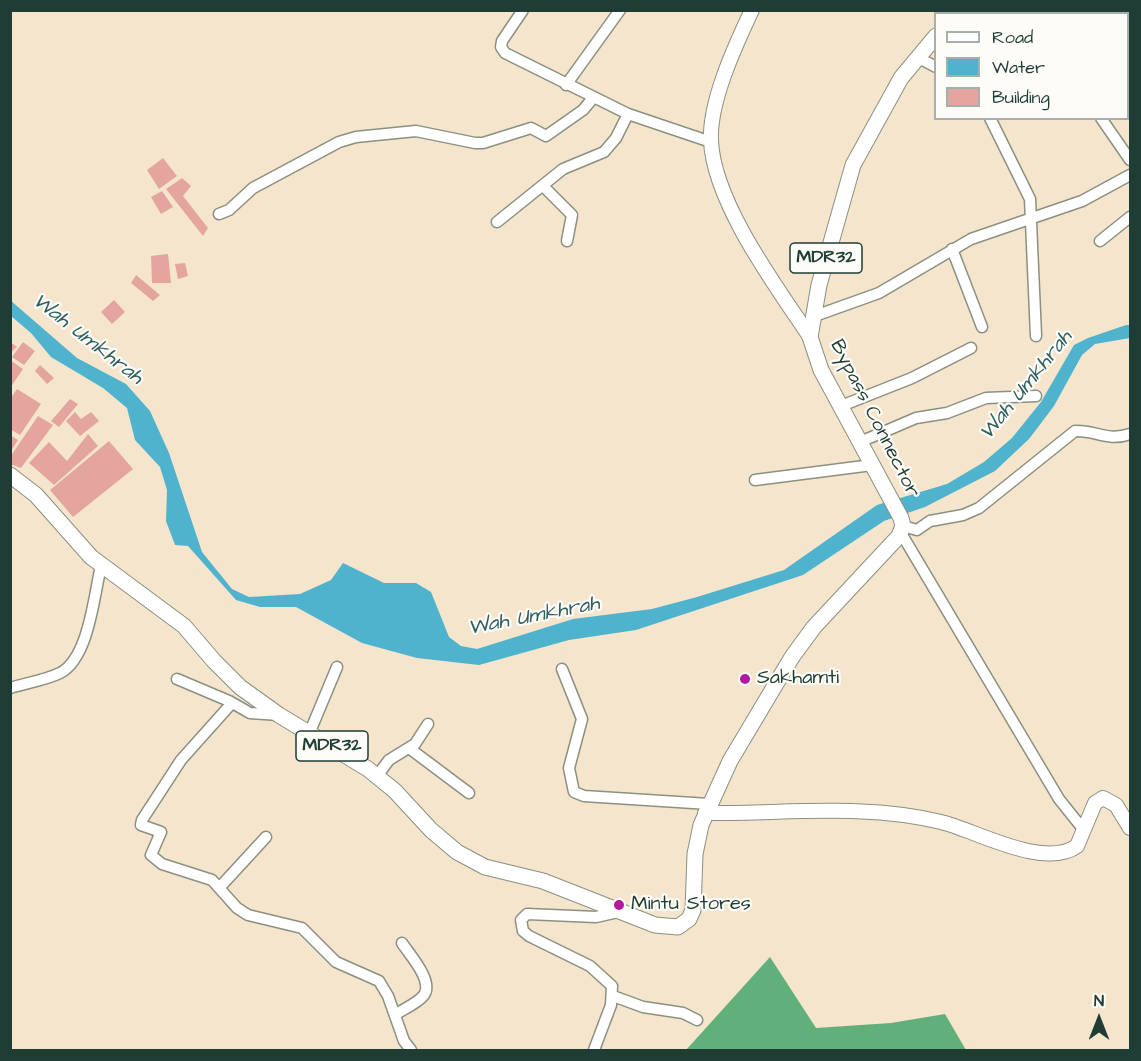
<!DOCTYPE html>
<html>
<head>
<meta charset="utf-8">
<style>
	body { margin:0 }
	#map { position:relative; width:1141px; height:1061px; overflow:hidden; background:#f4e5cc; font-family:"Architects Daughter",sans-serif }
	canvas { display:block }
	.frame { position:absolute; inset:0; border:12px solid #1f3d34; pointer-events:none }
	.legend { position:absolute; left:934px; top:12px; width:195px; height:108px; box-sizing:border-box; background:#fdfcf7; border:2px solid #a4b0a9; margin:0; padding:8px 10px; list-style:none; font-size:18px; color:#1f3d34 }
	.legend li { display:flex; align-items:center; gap:12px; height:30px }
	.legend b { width:30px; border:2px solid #a4b0a9 }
	.north { position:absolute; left:1069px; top:989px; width:60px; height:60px; -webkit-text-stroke:4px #fdfcf7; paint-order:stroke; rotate:0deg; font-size:16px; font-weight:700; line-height:24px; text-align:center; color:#1f3d34 }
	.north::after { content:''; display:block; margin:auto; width:21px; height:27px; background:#1f3d34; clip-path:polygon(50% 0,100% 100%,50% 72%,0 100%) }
</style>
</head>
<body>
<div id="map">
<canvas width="1141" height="1061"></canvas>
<div class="frame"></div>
<ul class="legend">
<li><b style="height:8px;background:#fff"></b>Road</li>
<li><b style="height:16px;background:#50b3ce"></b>Water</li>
<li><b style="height:16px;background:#e4a59f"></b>Building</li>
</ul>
<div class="north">N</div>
</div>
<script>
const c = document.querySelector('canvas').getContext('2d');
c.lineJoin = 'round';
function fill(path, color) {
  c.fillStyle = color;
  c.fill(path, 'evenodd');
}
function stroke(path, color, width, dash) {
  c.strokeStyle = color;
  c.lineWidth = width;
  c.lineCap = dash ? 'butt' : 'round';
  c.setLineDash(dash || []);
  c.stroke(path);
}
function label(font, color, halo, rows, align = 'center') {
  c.font = font + ' "Architects Daughter",sans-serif';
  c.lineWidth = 4.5;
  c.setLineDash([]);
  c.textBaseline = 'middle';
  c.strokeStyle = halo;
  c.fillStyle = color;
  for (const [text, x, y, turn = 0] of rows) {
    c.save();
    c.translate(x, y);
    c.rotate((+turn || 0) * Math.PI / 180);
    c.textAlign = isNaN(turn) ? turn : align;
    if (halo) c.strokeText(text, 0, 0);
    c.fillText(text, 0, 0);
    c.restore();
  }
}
const forest = new Path2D(`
	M 770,957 L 816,1028 L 891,1023 L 945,1014 L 966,1050 L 686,1050 Z`);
const water = new Path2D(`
	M 10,300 L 77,358 L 126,384 L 150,411 L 169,453 L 202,552 L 232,589 L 249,597 L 300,594 L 331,580 L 343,563 L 384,583 L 416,583 L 431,592 L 449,637 L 461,646 L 477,649 L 573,619 L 652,609 L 697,597 L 784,570 L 877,505 L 947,484 L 984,462 L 1012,438 L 1041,402 L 1074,345 L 1088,338 L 1126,325 L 1130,325 L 1130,338 L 1095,344 L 1082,355 L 1054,406 L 1029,439 L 995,471 L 925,507 L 884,521 L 803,575 L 636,630 L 569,640 L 479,665 L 417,658 L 362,643 L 296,607 L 260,607 L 236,600 L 188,546 L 175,545 L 166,521 L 167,490 L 160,467 L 135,440 L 127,408 L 103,388 L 51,357 L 31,333 L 11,316 Z`);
const building = new Path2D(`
	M 163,158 L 177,176 L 159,189 L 147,170 Z
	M 182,178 L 191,186 L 183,196 L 208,228 L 203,236 L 166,189 Z
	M 162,191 L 173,207 L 161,214 L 151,197 Z
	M 168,254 L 171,283 L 152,283 L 151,256 Z
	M 185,263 L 188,276 L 178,279 L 175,264 Z
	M 136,275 L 160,295 L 153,301 L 131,283 Z
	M 114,300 L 125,312 L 112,324 L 101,312 Z
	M 10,342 L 17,347 L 10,353 Z
	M 23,342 L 35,351 L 24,365 L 12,357 Z
	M 10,360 L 23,369 L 10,388 Z
	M 40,365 L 54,378 L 47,384 L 35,371 Z
	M 17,389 L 41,404 L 20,435 L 10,429 L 10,399 Z
	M 70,399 L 78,404 L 59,427 L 51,421 Z
	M 75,412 L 81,419 L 91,412 L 99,421 L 80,436 L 66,421 Z
	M 38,416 L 53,425 L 21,468 L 10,464 L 10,457 Z
	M 88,434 L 98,446 L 54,485 L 29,463 L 49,442 L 67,461 Z
	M 10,435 L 18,440 L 10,453 Z
	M 109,441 L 133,469 L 73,517 L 50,490 Z`);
const street = new Path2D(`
	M 523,10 L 502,41 L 501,47 L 505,53 L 628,114 L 711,142
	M 1067,10 L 1069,14
	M 917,57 L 936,67
	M 566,85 L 620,10
	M 990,118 L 1030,199 L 1036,336
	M 1101,118 L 1130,160
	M 544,187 L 572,215 L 567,241
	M 219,214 L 229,210 L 253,188 L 339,142 L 356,137 L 416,131 L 475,143 L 483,143 L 531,128 L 546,136 L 583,110 L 593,98
	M 497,222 L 563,169 L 604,152 L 616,138 L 628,114
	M 1100,241 L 1130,217
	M 952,249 L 982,327
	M 812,317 L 879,293 L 971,239 L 1082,201 L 1130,175
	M 841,406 L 912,378 L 971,348
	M 860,442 L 916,418 L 947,413 L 986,398 L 1036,396
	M 755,480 L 872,465
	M 903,526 L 917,530 L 930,521 L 963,515 L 979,508 L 1075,431 C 1096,430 1107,442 1130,434
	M 901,533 L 1059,799 L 1083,829
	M 562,669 L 582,719 L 569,768 L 574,792 L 584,796 L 709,804
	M 177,679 L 229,701 L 250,713 L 279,715
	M 10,688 C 26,683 46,680 60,673 C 89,658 94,595 101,566
	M 232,703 L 181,760 L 142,820 L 141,825 L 161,832 L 151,855 L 162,864 L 212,880 L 237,908 L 248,915 L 302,928 L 336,962 L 379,981 L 388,996 L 404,1041 L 411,1050
	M 309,734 L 337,667
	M 409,748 L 469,793
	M 377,776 L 389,760 L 415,744 L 428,724
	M 220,887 L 266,837
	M 613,996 L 643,1007 L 683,1013 L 697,1020
	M 396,1014 C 404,1009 418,1003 424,995 C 434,981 409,954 402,943
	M 594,1050 L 611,1005 L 612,986 L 590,966 L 529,936 L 523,931 L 521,920 L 527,914 L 596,917 L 618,912`);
const secondary = new Path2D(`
	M 752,10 C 735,46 709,102 711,141 C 714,203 776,286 810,337
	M 705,813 C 783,814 864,803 941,822 C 975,830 1044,870 1077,846 L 1095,803 L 1103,798 L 1116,805 L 1130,828`);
const primary = new Path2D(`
	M 957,14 L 961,10
	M 10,475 L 36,495 L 91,557 L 184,626 L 214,661 L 240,687 L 279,715 L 368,769 L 395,791 L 431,830 L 457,852 L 485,867 L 543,881 L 655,925 L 678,927 L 689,919 L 693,910 L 695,854 L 701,825 L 730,761 L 792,657 L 814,627 L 899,536 L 903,526 L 901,518 L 821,370 L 810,337 L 819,285 L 853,165 L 901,78 L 936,36`);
const markers = [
	[745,679,6,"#b5179e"],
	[619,905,6,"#b5179e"]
];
const shields = [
	[826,258,72],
	[332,746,72]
];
const shieldNames = [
	["MDR32",826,258],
	["MDR32",332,746]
];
const streetNames = [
	["Bypass Connector",874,419,63]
];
const poiNames = [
	["Sakhamti",757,679],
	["Mintu Stores",631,905]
];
const waterNames = [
	["Wah Umkhrah",87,340,38],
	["Wah Umkhrah",1027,386,-51],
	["Wah Umkhrah",534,617,-11]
];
fill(forest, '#61b07c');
fill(water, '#50b3ce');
fill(building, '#e4a59f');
stroke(street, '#8a9180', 13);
stroke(secondary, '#8a9180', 16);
stroke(primary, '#8a9180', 17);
stroke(street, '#fff', 10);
stroke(secondary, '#fff', 14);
stroke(primary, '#fff', 15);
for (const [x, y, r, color] of markers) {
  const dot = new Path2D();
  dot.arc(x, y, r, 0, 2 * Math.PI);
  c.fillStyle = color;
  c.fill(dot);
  stroke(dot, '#fdfcf7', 2);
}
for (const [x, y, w] of shields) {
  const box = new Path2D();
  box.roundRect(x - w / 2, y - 15, w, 30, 4.5);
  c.fillStyle = '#fdfcf7';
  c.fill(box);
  stroke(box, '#1f3d34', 1.5);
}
label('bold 18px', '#1f3d34', null, shieldNames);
label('20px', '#1f3d34', '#fdfcf7', streetNames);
label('20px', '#1f3d34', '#fdfcf7', poiNames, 'left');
label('italic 21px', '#2e6062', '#fdfcf7', waterNames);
</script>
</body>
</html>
